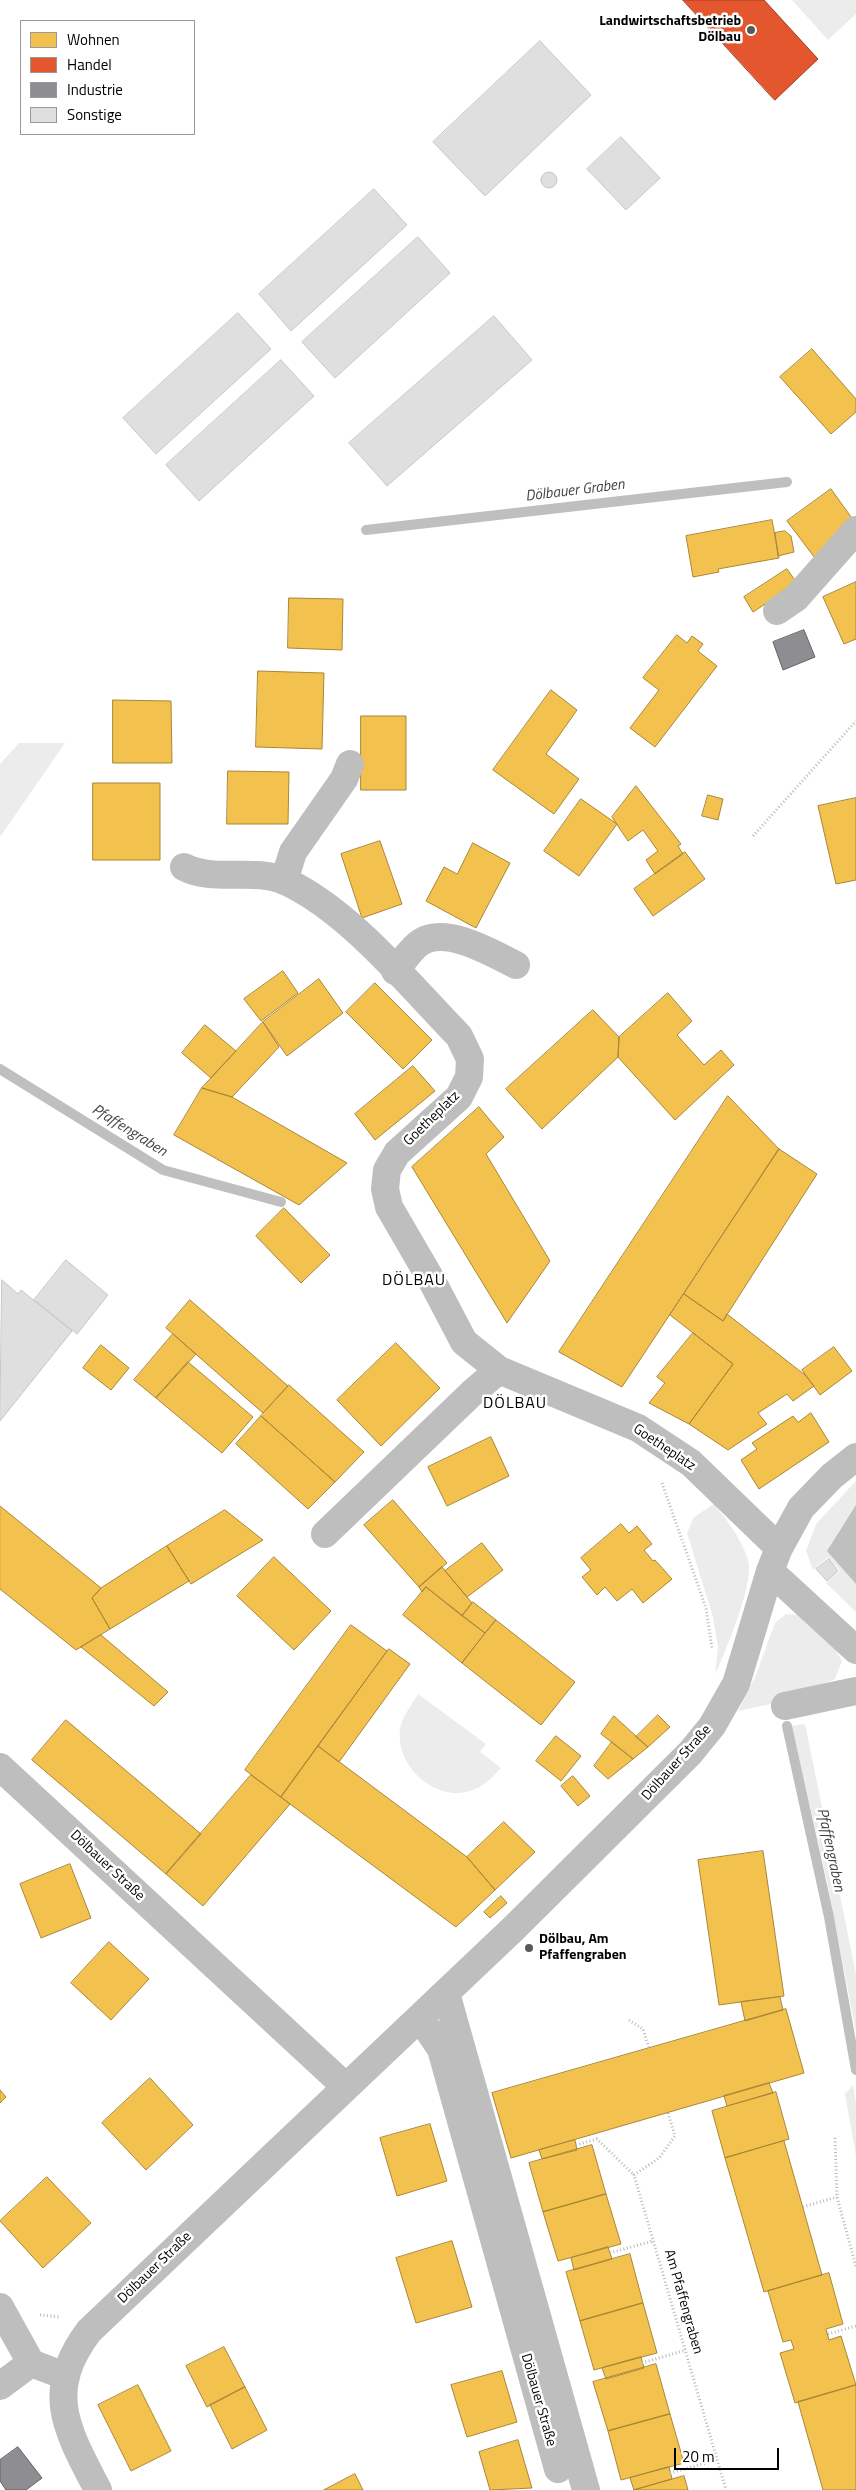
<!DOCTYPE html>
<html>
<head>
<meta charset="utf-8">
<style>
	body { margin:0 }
	#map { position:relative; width:856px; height:2490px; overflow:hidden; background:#fff; font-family:"Titillium Web",sans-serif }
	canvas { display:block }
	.legend { position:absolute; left:20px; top:20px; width:175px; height:115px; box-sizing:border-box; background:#fff; border:1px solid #999; margin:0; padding:6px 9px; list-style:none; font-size:15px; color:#000 }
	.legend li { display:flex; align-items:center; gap:10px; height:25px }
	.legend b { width:25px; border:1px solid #999 }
	.scale { position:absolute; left:674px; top:2448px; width:105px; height:22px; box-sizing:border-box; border:2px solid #000; border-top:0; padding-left:6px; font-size:15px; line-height:18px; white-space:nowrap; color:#000; -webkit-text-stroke:4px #fff; paint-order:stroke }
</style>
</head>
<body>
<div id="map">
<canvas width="856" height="2490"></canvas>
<ul class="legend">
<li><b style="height:14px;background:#f2c14e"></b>Wohnen</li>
<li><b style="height:14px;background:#e4572e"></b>Handel</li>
<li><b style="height:14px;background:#8d8d92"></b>Industrie</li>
<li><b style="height:14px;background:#dfdfdf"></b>Sonstige</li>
</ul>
<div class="scale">20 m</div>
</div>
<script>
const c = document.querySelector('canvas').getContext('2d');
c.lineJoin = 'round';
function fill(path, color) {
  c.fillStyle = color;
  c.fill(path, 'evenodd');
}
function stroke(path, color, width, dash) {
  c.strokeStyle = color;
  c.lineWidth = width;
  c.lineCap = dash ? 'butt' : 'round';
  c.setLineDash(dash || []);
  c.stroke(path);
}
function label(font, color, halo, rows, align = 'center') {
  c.font = font + ' "Titillium Web",sans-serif';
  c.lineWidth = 5;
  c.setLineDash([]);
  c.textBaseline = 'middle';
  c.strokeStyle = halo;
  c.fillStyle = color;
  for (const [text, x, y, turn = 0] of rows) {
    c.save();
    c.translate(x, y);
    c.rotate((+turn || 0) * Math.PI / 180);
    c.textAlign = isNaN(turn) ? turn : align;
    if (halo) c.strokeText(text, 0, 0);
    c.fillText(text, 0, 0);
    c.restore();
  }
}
const green = new Path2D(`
	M 792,0 L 856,0 L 856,14 L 828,40 Z
	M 19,743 L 65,743 L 0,837 L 0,764 Z
	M 856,1481 L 856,1612 L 826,1583 L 840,1571 L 828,1557 L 813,1570 L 806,1551 L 816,1524 Z
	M 714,1504 C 728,1522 741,1538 748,1560 C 755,1583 725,1652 715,1675 L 718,1647 L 713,1617 L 687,1533 L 694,1517 Z
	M 786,1614 L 800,1615 L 834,1647 L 842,1661 L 835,1679 L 780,1702 L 738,1711 L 756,1675 L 775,1623 Z
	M 418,1694 L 486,1744 L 480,1752 L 501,1768 C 491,1779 481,1789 466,1792 C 430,1800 392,1760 401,1725 C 404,1714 413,1703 418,1694 Z
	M 805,1724 L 856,1974 L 856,2032 L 827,1881 L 792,1726 Z
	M 853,2085 L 856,2103 L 856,2156 L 845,2094 Z`);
const water = new Path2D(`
	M 856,1505 L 856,1584 L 827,1551 Z`);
const homes = new Path2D(`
	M 812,349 L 856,399 L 856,412 L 831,434 L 780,377 Z
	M 831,489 L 854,521 L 815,558 L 787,521 Z
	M 772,520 L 779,558 L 718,569 L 719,572 L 693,577 L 686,536 Z
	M 785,531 L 791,536 L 794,552 L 778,556 L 775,533 Z
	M 787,569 L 797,583 L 753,612 L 744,597 Z
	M 856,582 L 856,639 L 844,644 L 823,597 Z
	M 289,598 L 343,599 L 342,650 L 288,648 Z
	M 677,635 L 687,643 L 692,636 L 703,644 L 698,651 L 717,666 L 655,747 L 630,728 L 659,690 L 643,678 Z
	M 258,671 L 324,673 L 322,749 L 256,747 Z
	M 551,690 L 577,710 L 546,754 L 579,779 L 554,814 L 493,770 Z
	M 113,700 L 171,701 L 172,763 L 113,763 Z
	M 361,716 L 406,716 L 406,790 L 361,790 Z
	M 228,771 L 289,772 L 288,824 L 227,824 Z
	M 93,783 L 160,783 L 160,860 L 93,860 Z
	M 636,786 L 681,844 L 678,846 L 683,854 L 655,874 L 646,860 L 658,851 L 643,830 L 628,841 L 612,817 Z
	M 708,795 L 723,799 L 718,820 L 702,816 Z
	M 856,798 L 856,880 L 836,884 L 818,806 Z
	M 581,799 L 617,824 L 579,876 L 544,851 Z
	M 380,841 L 402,904 L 362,918 L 341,854 Z
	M 473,843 L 510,863 L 476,928 L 426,901 L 444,867 L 457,874 Z
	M 685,852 L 705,879 L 653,916 L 634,889 Z
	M 283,971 L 298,993 L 261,1021 L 244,999 Z
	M 319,979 L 343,1013 L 287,1056 L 263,1022 Z
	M 375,983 L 432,1040 L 403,1069 L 346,1012 Z
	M 668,993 L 692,1021 L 677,1035 L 704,1065 L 721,1050 L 734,1065 L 675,1120 L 618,1057 L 619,1037 Z
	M 593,1010 L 619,1037 L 618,1057 L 542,1129 L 506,1089 Z
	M 263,1022 L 279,1047 L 232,1097 L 202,1088 Z
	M 205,1025 L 236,1051 L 211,1078 L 182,1053 Z
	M 413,1066 L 435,1091 L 375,1140 L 355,1114 Z
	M 202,1088 L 232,1097 L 347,1163 L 299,1205 L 174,1135 Z
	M 728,1096 L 779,1149 L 622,1387 L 559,1352 Z
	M 479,1107 L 504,1137 L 486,1154 L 550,1261 L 507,1323 L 412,1167 Z
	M 779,1149 L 817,1174 L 723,1321 L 684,1294 Z
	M 284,1208 L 330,1255 L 301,1283 L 256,1236 Z
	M 684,1294 L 723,1321 L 727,1314 L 805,1375 L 814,1386 L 793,1401 L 787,1394 L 758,1413 L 767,1424 L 728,1450 L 689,1424 L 733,1364 L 670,1315 Z
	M 190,1300 L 288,1386 L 263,1413 L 166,1328 Z
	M 693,1333 L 733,1364 L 689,1424 L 649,1403 L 665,1383 L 657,1377 Z
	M 173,1334 L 196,1354 L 156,1398 L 134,1380 Z
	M 396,1343 L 440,1388 L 381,1446 L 337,1400 Z
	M 101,1345 L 129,1368 L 111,1390 L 83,1368 Z
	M 834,1347 L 852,1371 L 820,1395 L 802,1370 Z
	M 188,1362 L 253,1417 L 222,1453 L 156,1398 Z
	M 289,1385 L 364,1452 L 335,1482 L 261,1416 Z
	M 811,1413 L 829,1442 L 759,1489 L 741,1460 L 757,1449 L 752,1443 L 793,1416 L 798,1422 Z
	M 261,1416 L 335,1482 L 308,1509 L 236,1444 Z
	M 491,1437 L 509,1476 L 447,1506 L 428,1467 Z
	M 393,1500 L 447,1563 L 419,1587 L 364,1525 Z
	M 0,1506 L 101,1588 L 92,1598 L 110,1629 L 76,1650 L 0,1589 Z
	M 225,1510 L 263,1540 L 191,1584 L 167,1546 Z
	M 621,1524 L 629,1533 L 637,1526 L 652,1544 L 644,1550 L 653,1561 L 655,1560 L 672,1579 L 643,1603 L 632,1589 L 617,1601 L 605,1587 L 597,1595 L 582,1577 L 591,1570 L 581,1558 Z
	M 482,1543 L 503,1570 L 467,1597 L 445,1571 Z
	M 167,1546 L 189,1581 L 110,1629 L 92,1598 L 101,1588 Z
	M 274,1557 L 331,1611 L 294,1650 L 237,1596 Z
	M 442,1567 L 472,1603 L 462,1616 L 426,1587 L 422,1592 L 419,1587 Z
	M 426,1587 L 485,1633 L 462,1663 L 403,1615 Z
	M 473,1602 L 496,1620 L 485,1633 L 462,1616 Z
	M 496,1620 L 575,1682 L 541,1725 L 462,1663 Z
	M 351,1625 L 387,1651 L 281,1797 L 245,1770 Z
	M 101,1635 L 168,1692 L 154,1706 L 81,1647 Z
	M 389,1649 L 410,1664 L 339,1762 L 318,1746 Z
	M 658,1715 L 670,1727 L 648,1747 L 636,1737 Z
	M 614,1716 L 648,1747 L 633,1759 L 601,1734 Z
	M 66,1720 L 201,1834 L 166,1874 L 32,1760 Z
	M 556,1736 L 581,1756 L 561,1781 L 536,1761 Z
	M 612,1742 L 633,1759 L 608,1779 L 594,1766 Z
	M 318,1746 L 467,1857 L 495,1890 L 456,1927 L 290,1804 L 281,1797 Z
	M 251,1775 L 290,1804 L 203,1906 L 166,1874 Z
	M 573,1776 L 590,1796 L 578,1806 L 561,1786 Z
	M 504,1822 L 535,1852 L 495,1890 L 467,1857 Z
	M 763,1851 L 784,1996 L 719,2005 L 698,1860 Z
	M 70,1864 L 91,1918 L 41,1938 L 20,1884 Z
	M 501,1896 L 507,1903 L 490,1918 L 484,1912 Z
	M 109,1942 L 149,1979 L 111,2020 L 71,1983 Z
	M 780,1997 L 783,2010 L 745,2021 L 741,2002 Z
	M 786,2009 L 804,2073 L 511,2158 L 492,2093 Z
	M 150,2078 L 193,2125 L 146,2170 L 102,2123 Z
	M 769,2083 L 773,2093 L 727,2106 L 724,2096 Z
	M 0,2090 L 6,2097 L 0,2103 Z
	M 776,2092 L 789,2139 L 725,2158 L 712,2111 Z
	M 430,2124 L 447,2181 L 397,2196 L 380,2138 Z
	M 575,2140 L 577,2150 L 542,2159 L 539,2150 Z
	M 784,2141 L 822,2275 L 764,2292 L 725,2158 Z
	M 592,2145 L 606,2194 L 543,2212 L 529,2163 Z
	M 47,2177 L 91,2223 L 43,2268 L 0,2221 Z
	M 606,2194 L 621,2244 L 558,2261 L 543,2212 Z
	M 452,2241 L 472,2307 L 416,2323 L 396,2258 Z
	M 608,2247 L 612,2259 L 574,2270 L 571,2258 Z
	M 630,2254 L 643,2303 L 580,2321 L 566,2272 Z
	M 829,2273 L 843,2324 L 826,2329 L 829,2340 L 841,2336 L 856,2385 L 795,2403 L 780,2353 L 794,2349 L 791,2340 L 783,2342 L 768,2291 Z
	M 643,2303 L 657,2353 L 594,2370 L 580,2321 Z
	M 224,2347 L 245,2387 L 207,2407 L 186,2366 Z
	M 641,2357 L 644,2368 L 606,2379 L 602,2368 Z
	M 656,2364 L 670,2414 L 608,2431 L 593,2382 Z
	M 502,2371 L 517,2422 L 467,2437 L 451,2385 Z
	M 138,2385 L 171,2451 L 131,2471 L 98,2405 Z
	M 856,2385 L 856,2490 L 823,2490 L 798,2402 Z
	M 245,2387 L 267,2430 L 232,2449 L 210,2405 Z
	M 670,2414 L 684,2463 L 621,2480 L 608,2431 Z
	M 518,2440 L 532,2488 L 490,2490 L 479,2452 Z
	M 669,2467 L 672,2479 L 634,2490 L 630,2478 Z
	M 355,2474 L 363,2490 L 324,2490 Z
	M 684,2476 L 688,2490 L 633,2490 L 672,2479 Z`);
const shops = new Path2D(`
	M 683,0 L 764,0 L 818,59 L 775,100 Z`);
const industry = new Path2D(`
	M 804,630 L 815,657 L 783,670 L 773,642 Z
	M 18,2447 L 42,2478 L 26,2490 L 6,2490 L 0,2481 L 0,2460 Z`);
const stream = new Path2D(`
	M 366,530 L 787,482
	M 0,1069 L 163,1170 L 281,1202
	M 787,1726 L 829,1917 L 856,2070`);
const building = new Path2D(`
	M 540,41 L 591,95 L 485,196 L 433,142 Z
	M 621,137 L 660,178 L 626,210 L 587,169 Z
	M541 180a8 8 0 1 1 16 0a8 8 0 1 1-16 0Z
	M 374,189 L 407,225 L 291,331 L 259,294 Z
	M 418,237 L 450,273 L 335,378 L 302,342 Z
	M 238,313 L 271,349 L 156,454 L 123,418 Z
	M 494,316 L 532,360 L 387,486 L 349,443 Z
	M 281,360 L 314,396 L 199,501 L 166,465 Z
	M 66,1260 L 108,1295 L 77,1334 L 34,1300 Z
	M 2,1280 L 18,1294 L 21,1290 L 72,1331 L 0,1421 Z
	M 829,1559 L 838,1571 L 827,1581 L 816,1569 Z`);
const path = new Path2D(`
	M 753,836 L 856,721
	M 662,1483 L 706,1608 L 712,1648
	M 629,2020 L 643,2029 L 649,2048
	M 668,2113 L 675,2136 L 659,2158 L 634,2175 L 726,2490
	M 835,2138 L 837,2197 L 856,2267
	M 576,2145 L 597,2139 L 634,2175
	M 803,2207 L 837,2197
	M 610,2253 L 653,2241
	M 40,2315 L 59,2317
	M 828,2334 L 856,2326
	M 642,2363 L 686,2350
	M 670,2473 L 717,2460`);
const minor = new Path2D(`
	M 777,611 L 796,598 L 856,530
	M 184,867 C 215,883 254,867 285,881 C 350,911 409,985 459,1036 L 470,1059 L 469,1077 L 459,1097 L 397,1153 L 387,1170 L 385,1189 L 389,1207 L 432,1281 L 464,1342 L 499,1370 L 638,1428 L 691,1463 L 779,1548
	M 284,881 L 293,852 L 344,779 L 350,764
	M 395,971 C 403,962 411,948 421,942 C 447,926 492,953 516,965
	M 325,1534 L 472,1393 L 499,1370
	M 770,1571 L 856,1650
	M 785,1706 L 856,1691
	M 0,1767 L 346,2087
	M 446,1993 L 586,2490
	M 420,2018 L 441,2049 L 558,2469
	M 0,2307 L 31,2363 L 65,2376
	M 0,2386 L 31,2363
	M 98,2490 C 67,2430 43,2392 89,2331 L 514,1928 L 690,1753 L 712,1726 L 736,1684 L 770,1571 L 779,1548 L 801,1508 L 832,1476 L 856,1457`);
const markers = [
	[751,30,5,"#595959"],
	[529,1948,5,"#595959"]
];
const poiNames = [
	["Landwirtschaftsbetrieb",741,22],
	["Dölbau",741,38],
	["Dölbau, Am",539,1940,"left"],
	["Pfaffengraben",539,1956,"left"]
];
const streetNames = [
	["Goetheplatz",432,1119,-44],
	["Goetheplatz",664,1448,34],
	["Dölbauer Straße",677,1763,-48],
	["Dölbauer Straße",107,1866,43],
	["Dölbauer Straße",155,2268,-44],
	["Am Pfaffengraben",683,2302,74],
	["Dölbauer Straße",538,2400,74]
];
const waterNames = [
	["Dölbauer Graben",575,491,-7],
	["Pfaffengraben",129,1131,32],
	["Pfaffengraben",830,1850,78]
];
const quarterNames = [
	["DÖLBAU",414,1281],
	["DÖLBAU",515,1404]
];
fill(green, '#ececec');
fill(water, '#bfbfbf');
fill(homes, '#f2c14e');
stroke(homes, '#a98737', 1);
fill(shops, '#e4572e');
stroke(shops, '#a03d20', 1);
fill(industry, '#8d8d92');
stroke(industry, '#636366', 1);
stroke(stream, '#bfbfbf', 10);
fill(building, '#dfdfdf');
stroke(building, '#c7c7c7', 1);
stroke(path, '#b9b9b9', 3, [1, 2.5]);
stroke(minor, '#bebebe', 28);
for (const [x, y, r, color] of markers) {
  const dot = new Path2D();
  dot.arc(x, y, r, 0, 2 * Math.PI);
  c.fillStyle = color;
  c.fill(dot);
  stroke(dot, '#fff', 2);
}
label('bold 14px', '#000', '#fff', poiNames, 'right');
label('14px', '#000', '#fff', streetNames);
label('italic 15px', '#444', '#fff', waterNames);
c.letterSpacing = '1px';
label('16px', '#000', '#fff', quarterNames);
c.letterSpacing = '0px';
</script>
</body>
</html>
